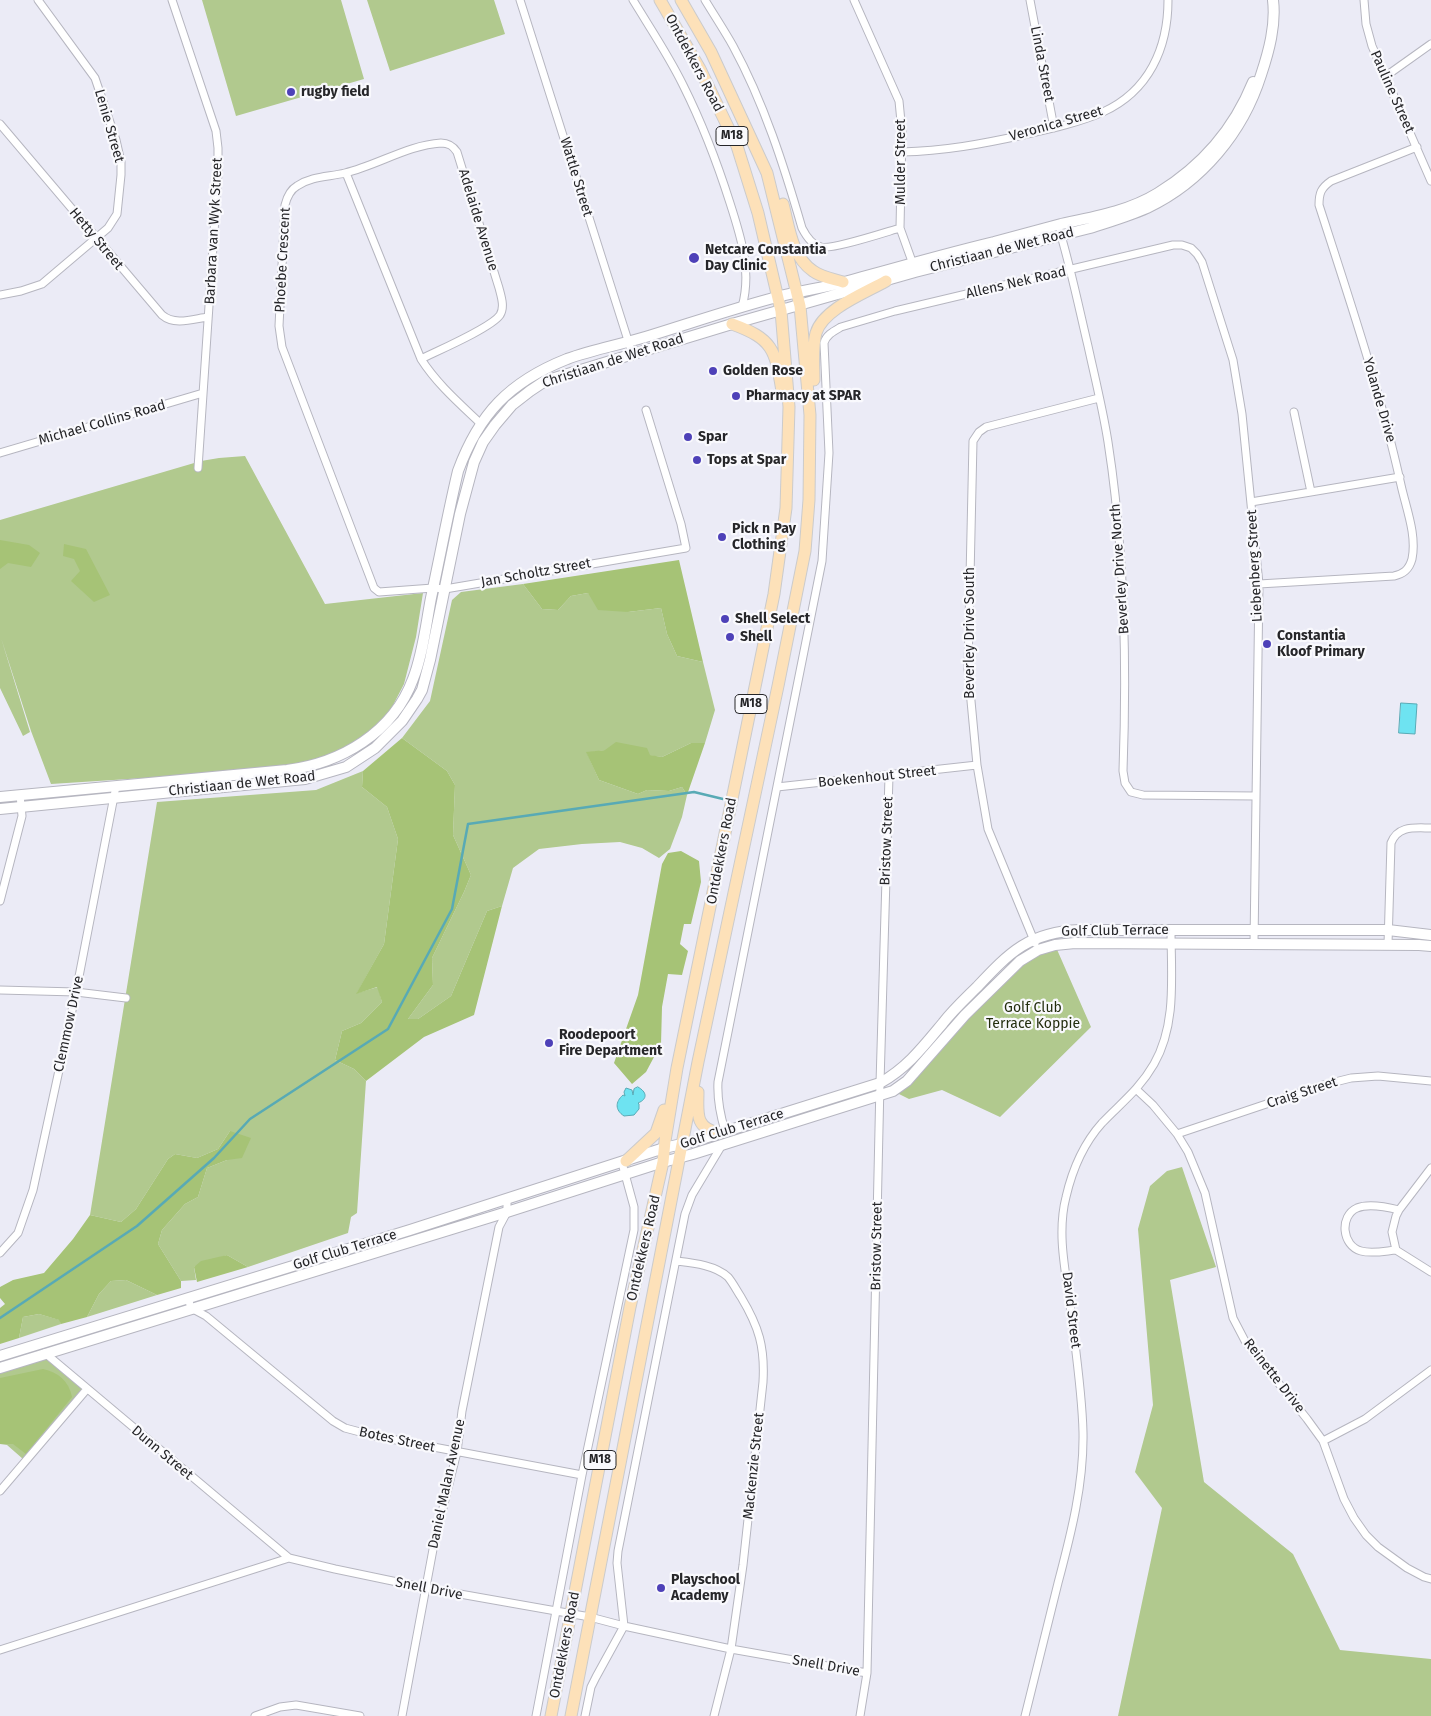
<!DOCTYPE html>
<html>
<head>
<meta charset="utf-8">
<style>
	body { margin:0 }
	canvas { display:block; background:#ebebf6 }
</style>
</head>
<body>
<canvas width="1431" height="1716"></canvas>
<script>
const c = document.querySelector('canvas').getContext('2d');
c.lineJoin = 'round';
function fill(path, color) {
  c.fillStyle = color;
  c.fill(path, 'evenodd');
}
function stroke(path, color, width, dash) {
  c.strokeStyle = color;
  c.lineWidth = width;
  c.lineCap = dash ? 'butt' : 'round';
  c.setLineDash(dash || []);
  c.stroke(path);
}
function label(font, color, halo, rows, align = 'center') {
  c.font = font + ' "Fira Sans",sans-serif';
  c.lineWidth = 4.5;
  c.setLineDash([]);
  c.textBaseline = 'middle';
  c.strokeStyle = halo;
  c.fillStyle = color;
  for (const [text, x, y, turn = 0] of rows) {
    c.save();
    c.translate(x, y);
    c.rotate((+turn || 0) * Math.PI / 180);
    c.textAlign = isNaN(turn) ? turn : align;
    if (halo) c.strokeText(text, 0, 0);
    c.fillText(text, 0, 0);
    c.restore();
  }
}
const green = new Path2D(`
	M 202,0 L 341,0 L 364,79 L 236,116 Z
	M 367,0 L 494,0 L 505,34 L 390,71 Z
	M 245,456 L 325,604 L 423,593 L 416,637 L 404,684 L 390,711 L 370,733 L 338,753 L 284,769 L 51,784 L 31,731 L 1,638 L 30,732 L 23,736 L 0,688 L 0,520 L 201,461 L 219,458 Z
	M 523,584 L 542,609 L 558,610 L 571,596 L 588,593 L 628,612 L 661,608 L 667,634 L 677,656 L 703,662 L 715,710 L 705,743 L 691,743 L 662,757 L 605,750 L 587,753 L 599,780 L 638,794 L 647,790 L 669,791 L 682,787 L 687,795 L 682,817 L 670,849 L 659,858 L 642,848 L 620,842 L 582,844 L 539,849 L 513,868 L 502,906 L 487,911 L 451,996 L 418,1019 L 408,1019 L 433,985 L 432,958 L 464,892 L 471,875 L 453,835 L 455,785 L 447,771 L 402,738 L 430,701 L 452,600 L 461,592 Z
	M 363,771 L 362,787 L 387,807 L 398,839 L 384,944 L 357,993 L 378,987 L 382,1002 L 361,1023 L 342,1031 L 335,1060 L 354,1069 L 366,1081 L 357,1213 L 351,1217 L 348,1233 L 248,1267 L 227,1255 L 194,1267 L 196,1280 L 181,1281 L 158,1244 L 162,1230 L 185,1204 L 198,1197 L 207,1168 L 227,1160 L 230,1131 L 218,1149 L 197,1158 L 175,1154 L 168,1159 L 136,1209 L 121,1222 L 90,1215 L 157,802 L 316,790 Z
	M 1055,945 L 1091,1027 L 1000,1117 L 942,1090 L 909,1099 L 893,1091 L 1020,961 Z
	M 1182,1167 L 1216,1267 L 1170,1280 L 1204,1482 L 1293,1554 L 1340,1650 L 1431,1659 L 1431,1716 L 1118,1716 L 1162,1508 L 1135,1472 L 1153,1405 L 1138,1229 L 1150,1186 L 1167,1171 Z
	M 126,1280 L 157,1295 L 87,1317 L 99,1294 L 111,1281 Z
	M 39,1314 L 60,1320 L 61,1324 L 19,1338 L 23,1317 Z
	M 46,1359 L 83,1389 L 23,1459 L 7,1445 L 0,1444 L 0,1373 Z`);
const forest = new Path2D(`
	M 0,540 L 29,545 L 40,553 L 31,567 L 8,563 L 0,569 Z
	M 64,544 L 86,549 L 110,595 L 94,602 L 71,581 L 80,571 L 74,559 L 63,556 Z
	M 679,560 L 703,662 L 677,656 L 667,634 L 661,608 L 628,612 L 598,610 L 588,593 L 571,596 L 558,610 L 542,609 L 523,584 Z
	M 402,738 L 447,771 L 455,785 L 453,835 L 471,875 L 464,892 L 432,958 L 433,985 L 408,1019 L 418,1019 L 451,996 L 487,911 L 502,906 L 474,1015 L 424,1037 L 366,1081 L 354,1069 L 335,1060 L 342,1031 L 361,1023 L 382,1002 L 377,987 L 356,994 L 384,944 L 398,839 L 387,807 L 362,787 L 363,771 Z
	M 616,742 L 647,748 L 650,755 L 662,757 L 691,743 L 705,743 L 687,795 L 682,787 L 669,791 L 647,790 L 638,794 L 599,780 L 586,752 L 605,750 Z
	M 681,851 L 699,861 L 701,882 L 691,924 L 684,924 L 680,944 L 688,951 L 682,975 L 668,974 L 662,1007 L 661,1044 L 646,1072 L 632,1084 L 614,1063 L 638,995 L 662,864 L 668,853 Z
	M 230,1131 L 251,1138 L 242,1158 L 227,1160 L 207,1168 L 198,1197 L 185,1204 L 162,1230 L 158,1244 L 181,1281 L 181,1288 L 157,1295 L 126,1280 L 111,1281 L 99,1294 L 87,1317 L 61,1324 L 59,1320 L 39,1314 L 23,1317 L 19,1338 L 0,1344 L 0,1308 L 5,1304 L 0,1298 L 0,1287 L 13,1280 L 44,1273 L 73,1239 L 90,1215 L 121,1222 L 136,1209 L 168,1159 L 175,1154 L 197,1158 L 218,1149 Z
	M 227,1255 L 248,1267 L 197,1282 L 194,1267 L 201,1261 Z
	M 43,1369 C 58,1372 69,1381 72,1397 L 26,1454 L 13,1444 L 0,1444 L 0,1378 Z`);
const water = new Path2D(`
	M 1401,703 L 1417,704 L 1415,734 L 1399,733 Z
	M 638,1087 C 647,1092 648,1099 638,1103 L 639,1104 L 639,1109 L 634,1115 L 624,1116 C 615,1110 615,1102 623,1095 L 625,1096 L 624,1092 L 626,1088 L 632,1090 L 633,1095 L 634,1089 Z`);
const stream = new Path2D(`
	M 0,1318 L 137,1226 L 214,1158 L 250,1119 L 388,1029 L 452,909 L 468,824 L 694,792 L 723,799`);
const street = new Path2D(`
	M 172,0 L 216,131 L 218,148 L 218,173 L 198,468
	M 520,0 L 632,353
	M 633,0 C 650,28 669,56 683,85 C 702,123 717,162 730,203 C 741,237 752,271 742,307
	M 705,0 C 714,15 724,30 733,46 C 764,103 784,166 802,228 C 806,236 812,245 821,247 C 832,250 886,232 900,228
	M 854,0 L 899,101 L 902,132 L 900,228 L 914,267
	M 1030,0 L 1054,128
	M 1364,0 L 1366,24 L 1372,46 L 1431,181
	M 1386,76 L 1431,44
	M 0,124 L 162,315 C 175,326 193,319 208,317
	M 902,152 C 944,151 982,144 1023,135 C 1050,129 1078,123 1103,112 C 1149,91 1168,48 1168,0
	M 346,173 L 421,359 C 437,384 459,403 480,423
	M 1060,232 C 1071,269 1079,308 1088,346 C 1095,378 1103,410 1108,442 C 1125,551 1127,661 1123,771 L 1125,783 L 1131,792 L 1143,795 L 1256,796
	M 0,295 L 21,291 L 42,284 L 108,228 L 117,214 L 121,175 L 121,162 L 116,140 L 95,78 L 38,0
	M 421,359 C 437,351 491,328 500,315 C 505,307 501,296 499,288 L 457,152 C 453,146 449,143 441,143 C 408,145 378,165 345,173 C 329,177 312,176 297,186 C 290,190 287,197 285,205 L 279,326 L 282,347 L 374,588 L 379,592 L 433,588 L 445,589 L 686,548 L 681,524 L 646,410
	M 1294,412 L 1311,492
	M 0,453 L 203,393
	M 1251,502 L 1400,477
	M 1259,584 L 1394,576 C 1403,574 1409,570 1412,559 C 1417,535 1406,508 1401,485 C 1380,390 1349,298 1319,205 C 1319,193 1321,188 1331,181 L 1417,147
	M 777,787 L 977,765
	M 0,901 L 22,816 L 20,795
	M 1035,943 L 988,829 L 977,765 L 968,669 L 973,441 L 979,432 L 986,427 L 1099,398
	M 1388,944 L 1391,843 C 1398,825 1415,828 1431,828
	M 0,990 L 76,992 L 126,998
	M 1137,1090 L 1153,1105 L 1177,1134 L 1188,1152 L 1205,1193 L 1233,1318 L 1245,1341 L 1307,1419 L 1323,1441 L 1344,1499 L 1354,1518 L 1366,1535 L 1378,1547 L 1407,1568 L 1424,1577 L 1431,1579
	M 725,1131 C 720,1114 717,1100 718,1082 L 822,561 L 829,453 L 824,343 C 826,335 834,331 841,327 L 895,311 L 1173,245 L 1182,245 L 1191,248 L 1197,254 L 1202,262 L 1233,360 L 1242,414 L 1259,584 L 1254,943
	M 1177,1134 L 1323,1085 L 1351,1078 L 1378,1076 L 1431,1081
	M 1431,1168 L 1399,1210 L 1396,1216 L 1392,1232 L 1396,1250 L 1431,1272
	M 1396,1250 C 1385,1251 1372,1254 1361,1251 C 1342,1246 1339,1216 1357,1208 C 1369,1203 1387,1207 1399,1210
	M 0,1253 L 18,1233 L 33,1190 L 76,992 L 116,786
	M 676,1261 C 693,1263 715,1265 728,1277 C 733,1283 737,1291 741,1297 C 759,1327 765,1347 763,1382 L 743,1565 L 731,1649 L 714,1716
	M 188,1298 L 191,1308 L 206,1316 L 333,1421 L 345,1428 L 375,1436 L 582,1475
	M 45,1353 L 289,1558
	M 1323,1441 L 1365,1419 L 1431,1370
	M 0,1491 L 87,1389
	M 0,1650 L 289,1558 L 335,1569 L 426,1588 L 590,1617 L 624,1626 L 731,1649 L 867,1673
	M 255,1716 L 280,1707 L 296,1705 L 360,1716
	M 402,1716 L 434,1544 L 457,1452 L 462,1411 L 499,1227 L 507,1212 L 507,1199
	M 536,1716 L 582,1475 L 634,1230 L 634,1207 L 622,1163
	M 585,1716 L 591,1687 L 596,1677 L 624,1626 L 617,1563 L 618,1551 L 685,1214 L 692,1195 L 722,1145
	M 860,1716 L 867,1673 L 880,1083 L 889,776
	M 1025,1716 C 1036,1672 1047,1628 1058,1583 C 1071,1534 1084,1484 1083,1432 C 1082,1390 1075,1347 1070,1304 C 1065,1269 1057,1232 1066,1197 C 1072,1171 1084,1143 1102,1123 C 1121,1103 1139,1090 1154,1064 C 1177,1024 1171,975 1171,930`);
const secondary = new Path2D(`
	M 0,797 L 287,770 C 341,763 393,733 413,679 C 423,654 426,624 431,598 C 440,556 448,513 458,471 C 479,414 509,382 567,359 C 594,349 624,344 652,335 C 694,322 735,308 777,297 C 799,291 823,288 845,282 C 895,268 944,254 994,242 C 1016,236 1039,230 1061,224 C 1094,217 1129,211 1158,193 C 1202,166 1234,129 1253,82
	M 0,809 L 305,779 L 346,767 L 375,748 L 402,721 L 417,699 L 422,690 L 430,660 L 460,514 L 474,462 L 483,442 L 495,425 L 512,405 L 530,391 L 545,381 L 561,376 L 732,324 L 915,272 L 1090,228 C 1109,222 1129,216 1147,208 C 1202,182 1243,132 1261,75 C 1269,51 1276,25 1273,0
	M 0,1356 L 410,1230 L 664,1148 L 695,1141 L 880,1083 C 907,1068 923,1047 943,1023 C 953,1010 965,999 977,987 C 1010,952 1029,932 1080,930 L 1388,930 L 1431,935
	M 0,1368 L 507,1212 L 663,1162 L 693,1154 L 893,1091 L 907,1081 L 965,1015 L 1020,961 L 1038,950 L 1055,945 L 1075,943 L 1419,945 L 1431,946`);
const primary = new Path2D(`
	M 783,204 C 789,227 792,257 813,271 C 821,277 833,279 843,282
	M 732,324 C 773,339 775,349 782,391
	M 814,380 C 814,365 812,348 816,333 C 823,309 865,293 886,281
	M 698,1092 C 698,1112 694,1128 719,1133
	M 626,1161 L 656,1133 L 664,1110
	M 551,1716 L 630,1307 L 663,1162 L 665,1141 L 677,1068 L 774,594 L 786,508 L 789,407 L 781,311 L 758,213 L 737,146 L 700,69 L 660,0
	M 571,1716 L 698,1062 L 778,686 L 805,551 L 809,500 L 810,415 L 800,306 L 767,173 L 711,52 L 681,0`);
const markers = [
	[291,92,5,"#4e41b8"],
	[694,258,6,"#4e41b8"],
	[713,371,5,"#4e41b8"],
	[736,396,5,"#4e41b8"],
	[688,437,5,"#4e41b8"],
	[697,460,5,"#4e41b8"],
	[722,537,5,"#4e41b8"],
	[725,619,5,"#4e41b8"],
	[730,637,5,"#4e41b8"],
	[1267,644,5,"#4e41b8"],
	[549,1043,5,"#4e41b8"],
	[661,1588,5,"#4e41b8"]
];
const shields = [
	[732,136,32],
	[751,704,32],
	[600,1460,32]
];
const shieldNames = [
	["M18",732,136],
	["M18",751,704],
	["M18",600,1460]
];
const streetNames = [
	["Ontdekkers Road",694,63,62],
	["Linda Street",1042,64,79],
	["Pauline Street",1392,92,66],
	["Veronica Street",1056,124,-16],
	["Lenie Street",109,126,74],
	["Mulder Street",901,162,-90],
	["Wattle Street",576,177,73],
	["Adelaide Avenue",478,220,73],
	["Barbara van Wyk Street",214,231,-87],
	["Hetty Street",96,239,50],
	["Christiaan de Wet Road",1002,250,-14],
	["Phoebe Crescent",283,260,-87],
	["Allens Nek Road",1016,283,-13],
	["Christiaan de Wet Road",613,361,-18],
	["Yolande Drive",1379,400,74],
	["Michael Collins Road",102,423,-16],
	["Liebenberg Street",1255,566,-93],
	["Beverley Drive North",1120,569,-94],
	["Jan Scholtz Street",536,573,-10],
	["Beverley Drive South",970,633,-90],
	["Boekenhout Street",877,777,-6],
	["Christiaan de Wet Road",242,784,-6],
	["Bristow Street",887,841,-88],
	["Ontdekkers Road",722,851,-79],
	["Golf Club Terrace",1115,931,-1],
	["Clemmow Drive",69,1024,-78],
	["Craig Street",1302,1093,-18],
	["Golf Club Terrace",732,1129,-17],
	["Bristow Street",877,1246,-89],
	["Ontdekkers Road",644,1248,-77],
	["Golf Club Terrace",345,1250,-17],
	["David Street",1071,1310,83],
	["Reinette Drive",1274,1376,52],
	["Botes Street",397,1440,12],
	["Dunn Street",162,1453,40],
	["Mackenzie Street",754,1466,-84],
	["Daniel Malan Avenue",447,1484,-78],
	["Snell Drive",429,1589,11],
	["Ontdekkers Road",565,1645,-79],
	["Snell Drive",826,1666,10]
];
const poiNames = [
	["rugby field",301,92],
	["Netcare Constantia",705,250],
	["Day Clinic",705,266],
	["Golden Rose",723,371],
	["Pharmacy at SPAR",746,396],
	["Spar",698,437],
	["Tops at Spar",707,460],
	["Pick n Pay",732,529],
	["Clothing",732,545],
	["Shell Select",735,619],
	["Constantia",1277,636],
	["Kloof Primary",1277,652],
	["Shell",740,637],
	["Roodepoort",559,1035],
	["Fire Department",559,1051],
	["Playschool",671,1580],
	["Academy",671,1596]
];
const parkNames = [
	["Golf Club",1033,1008],
	["Terrace Koppie",1033,1024]
];
fill(green, '#b1c98e');
fill(forest, '#a6c376');
fill(water, '#6ee3f1');
stroke(water, '#58aab5', 1);
stroke(stream, '#58aab5', 2.5);
stroke(street, '#b6b6c0', 9);
stroke(secondary, '#b6b6c0', 12);
stroke(primary, '#cbcbcc', 13);
stroke(street, '#fff', 7);
stroke(secondary, '#fff', 10);
stroke(primary, '#fde1b9', 11);
for (const [x, y, r, color] of markers) {
  const dot = new Path2D();
  dot.arc(x, y, r, 0, 2 * Math.PI);
  c.fillStyle = color;
  c.fill(dot);
  stroke(dot, '#f9f9fd', 2);
}
for (const [x, y, w] of shields) {
  const box = new Path2D();
  box.roundRect(x - w / 2, y - 9.5, w, 19, 4);
  c.fillStyle = '#f9f9fd';
  c.fill(box);
  stroke(box, '#262629', 1);
}
label('bold 12px', '#262629', null, shieldNames);
label('14px', '#262629', '#f9f9fd', streetNames);
label('bold 14px', '#262629', '#f9f9fd', poiNames, 'left');
label('14px', '#232e0e', '#f9f9fd', parkNames);
</script>
</body>
</html>
